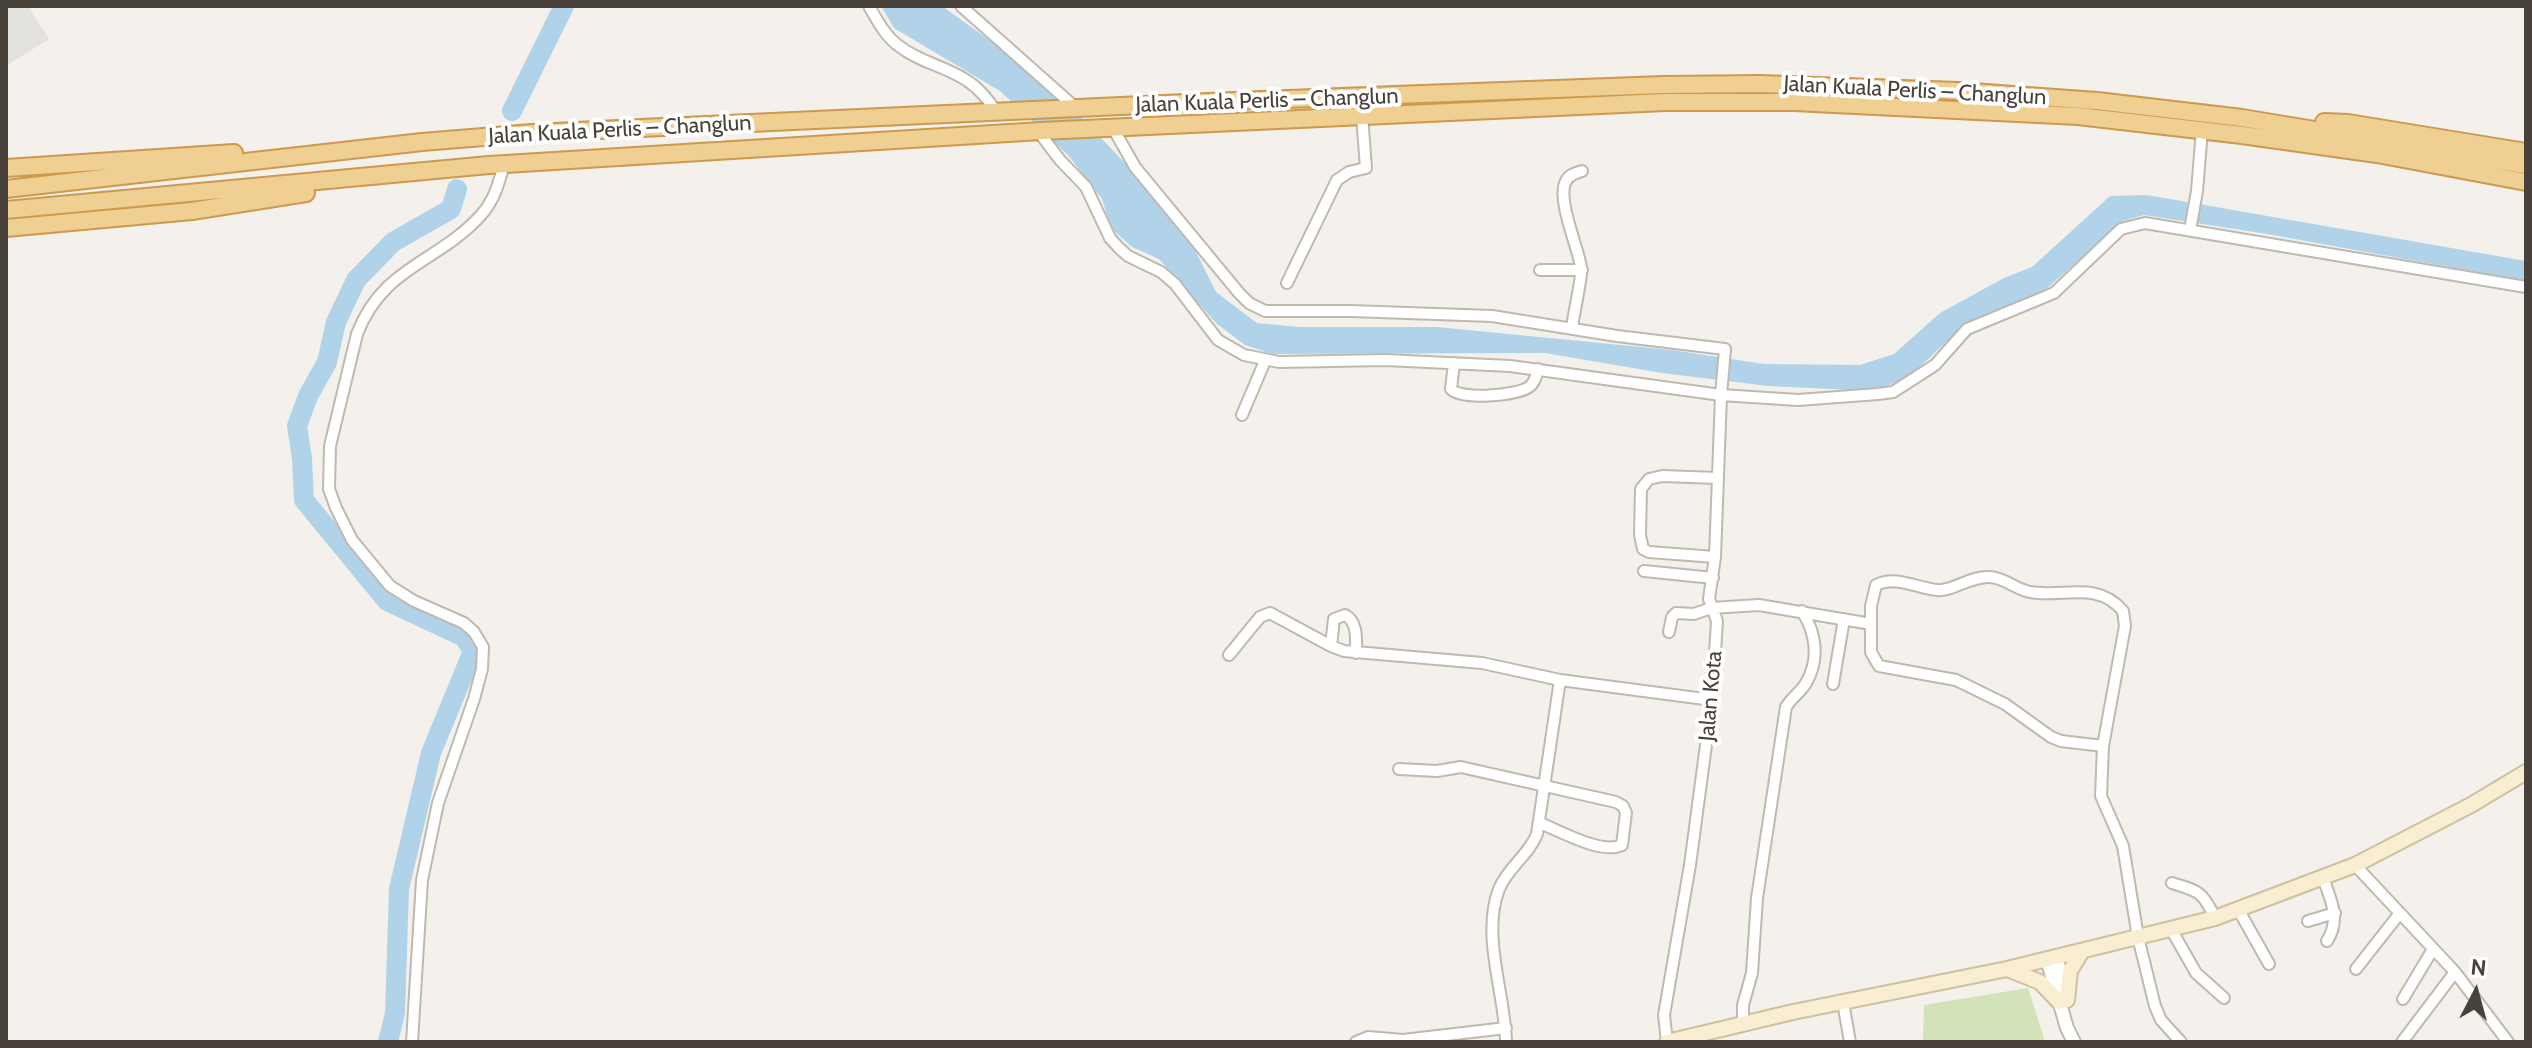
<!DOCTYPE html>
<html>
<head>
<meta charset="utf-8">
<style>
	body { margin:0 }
	#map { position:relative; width:2532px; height:1048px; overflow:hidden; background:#f4f1ec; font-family:Cabin,sans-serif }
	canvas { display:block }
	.frame { position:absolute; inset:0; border:8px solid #48423a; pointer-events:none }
	.north { position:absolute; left:2436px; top:952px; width:80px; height:80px; -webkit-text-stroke:6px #fff; paint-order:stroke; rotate:6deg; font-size:22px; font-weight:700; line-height:32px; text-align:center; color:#48423a }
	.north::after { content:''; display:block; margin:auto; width:28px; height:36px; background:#48423a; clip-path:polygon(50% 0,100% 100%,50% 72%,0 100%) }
</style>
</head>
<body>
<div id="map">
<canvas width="2532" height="1048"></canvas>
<div class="frame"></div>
<div class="north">N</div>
</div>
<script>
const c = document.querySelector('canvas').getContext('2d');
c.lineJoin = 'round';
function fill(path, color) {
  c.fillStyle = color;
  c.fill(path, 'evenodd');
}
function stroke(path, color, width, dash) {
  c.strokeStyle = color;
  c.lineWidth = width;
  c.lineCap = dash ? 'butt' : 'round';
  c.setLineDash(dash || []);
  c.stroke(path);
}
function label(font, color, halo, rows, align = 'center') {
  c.font = font + ' Cabin,sans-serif';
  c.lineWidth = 8;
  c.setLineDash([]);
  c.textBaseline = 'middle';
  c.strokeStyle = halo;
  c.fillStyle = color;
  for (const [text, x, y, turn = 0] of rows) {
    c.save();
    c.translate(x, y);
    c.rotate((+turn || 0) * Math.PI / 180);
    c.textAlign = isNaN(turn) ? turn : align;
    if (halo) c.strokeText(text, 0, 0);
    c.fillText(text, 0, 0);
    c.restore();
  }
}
const green = new Path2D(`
	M 2028,988 L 2044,1038 L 2042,1042 L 1923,1042 L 1924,1005 Z`);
const parking = new Path2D(`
	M 6,6 L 28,6 L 49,39 L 6,66 Z`);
const water = new Path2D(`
	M 881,6 L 942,6 L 1003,50 L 1034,80 L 1079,115 L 1124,162 L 1191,242 L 1216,292 L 1257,323 L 1300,327 L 1437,327 L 1672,350 L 1764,364 L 1860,365 L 1894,354 L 1940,313 L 2004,278 L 2032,267 L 2110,196 L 2147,195 L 2526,261 L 2526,281 L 2267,234 L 2144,215 L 2123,221 L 2045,290 L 1959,330 L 1911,375 L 1876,391 L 1768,386 L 1662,373 L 1545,353 L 1272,354 L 1245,345 L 1217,324 L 1159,259 L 1132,247 L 1111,228 L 1102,199 L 1068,155 L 1000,91 L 894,28 Z`);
const river = new Path2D(`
	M 512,111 L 564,6
	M 388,1042 L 395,1013 L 399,889 L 431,753 L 473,651 L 464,637 L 387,601 L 304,500 L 302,458 L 297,426 L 308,396 L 327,362 L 336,322 L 356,280 L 393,242 L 451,209 L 457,189`);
const minor = new Path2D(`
	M 869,6 C 877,20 885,36 899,46 C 919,62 945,66 966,80 C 979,88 988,100 997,112
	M 961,6 L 1076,108
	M 1113,128 L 1135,167 L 1239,293 L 1249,303 L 1265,311 L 1351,311 L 1492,316 L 1617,336 L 1725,349 L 1721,395 L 1715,557 L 1709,599 L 1717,621 L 1712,700 L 1690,865 L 1664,1015 L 1667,1042
	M 1038,131 L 1060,160 L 1086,187 L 1110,238 L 1119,248 L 1128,256 L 1161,272 L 1175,284 L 1218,340 L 1244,355 L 1279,362 L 1386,360 L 1510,366 L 1721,395 L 1798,400 L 1878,394 L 1893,392 L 1935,365 L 1967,329 L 2054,293 L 2121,229 L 2145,223 L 2526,287
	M 2190,230 L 2197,191 L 2202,130
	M 1540,270 L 1582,270
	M 1287,283 L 1337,180 L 1349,172 L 1366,168 L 1362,115
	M 1572,329 C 1573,314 1583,276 1581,267 C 1578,247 1556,198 1566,181 C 1569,175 1575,173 1582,171
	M 1454,363 L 1451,389 C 1461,400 1516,396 1529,387 C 1535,383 1536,376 1538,369
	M 1242,415 L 1265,361
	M 1715,557 L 1649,552 L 1643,549 L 1640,535 L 1641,489 L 1649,479 L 1662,476 L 1718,478
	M 1644,571 L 1713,578
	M 1871,624 L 1871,606 L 1876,585 C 1897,575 1916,588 1937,590 C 1952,592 1969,576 1990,577 C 2006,578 2016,590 2030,592 C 2063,598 2097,580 2123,611 L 2125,626 L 2103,746 L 2101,796 L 2123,846 L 2138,937 L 2155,1006 L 2161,1020 L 2181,1042
	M 1669,632 L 1672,617 L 1676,613 L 1694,614 L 1711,608 L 1759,605 L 1871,624 L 1871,652 L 1879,666 L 1956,680 L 2005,704 L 2051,737 L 2061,741 L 2103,746
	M 1331,646 L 1334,619 L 1345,615 C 1358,622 1356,639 1356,653
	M 1229,655 L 1260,617 L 1270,613 L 1331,646 L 1344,651 L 1482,663 L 1560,680 L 1712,700
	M 1833,684 L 1844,619
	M 1399,769 L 1437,771 L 1461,767 L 1474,770 L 1616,802 L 1623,806 L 1626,813 L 1622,845 C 1602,855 1560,831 1540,823
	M 2355,865 L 2455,972 L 2402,1042
	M 2323,878 C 2331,900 2341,919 2327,941
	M 2172,883 C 2199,891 2203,892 2215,918
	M 2238,909 L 2269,964
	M 2308,921 L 2335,913
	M 2171,929 L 2196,973 L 2224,998
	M 2356,969 L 2400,913
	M 2455,972 L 2508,1042
	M 2403,999 L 2433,949
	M 1843,1002 L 1850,1042
	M 1743,1023 L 1743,1005 L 1752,973 L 1757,898 L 1786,707 C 1791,698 1801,692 1806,683 C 1820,659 1816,633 1802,611
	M 412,1042 L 422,880 L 438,803 L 474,699 L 482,669 L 483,647 L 474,632 L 464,623 L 414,601 L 390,586 L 352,540 L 336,508 L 329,489 L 330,446 L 357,334 C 383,266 438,263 481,215 C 494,201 499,183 504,164
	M 1356,1042 L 1368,1037 L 1403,1040 L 1506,1028
	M 1506,1042 C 1505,993 1481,936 1499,889 C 1508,867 1529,855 1537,834 L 1560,680`);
const tertiary = new Path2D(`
	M 2056,957 L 2066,992
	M 2047,959 L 2067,1028 L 2074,1042`);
const secondary = new Path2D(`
	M 2007,969 L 2040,982 L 2059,1002
	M 2067,1000 L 2070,971 L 2082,951
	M 1667,1042 L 1793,1012 L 2007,969 L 2215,918 L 2355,865 L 2471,805 L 2526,772`);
const trunk = new Path2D(`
	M 2324,122 L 2348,123 L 2526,152
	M 6,168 L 234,153
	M 6,189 L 422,142 L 532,133 L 1208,102 L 1663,85 L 1760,84 L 1958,91 L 2097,101 L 2242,118 L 2526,165
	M 6,210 L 489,165 L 1041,131 L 1665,102 L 1794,102 L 2078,116 L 2242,135 L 2377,154 L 2526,182
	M 6,228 L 192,211 L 306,193`);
const streetNames = [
	["Jalan Kuala Perlis – Changlun",1915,91,3],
	["Jalan Kuala Perlis – Changlun",1267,101,-2],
	["Jalan Kuala Perlis – Changlun",620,130,-3],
	["Jalan Kota",1711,696,-85]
];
fill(green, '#d2e3ba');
fill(parking, '#e3e2df');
fill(water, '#b0d3e9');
stroke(river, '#b0d3e9', 20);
stroke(minor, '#bfb9af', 14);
stroke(tertiary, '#bfb9af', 16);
stroke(secondary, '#cec1a1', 18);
stroke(trunk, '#cb9a4e', 20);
stroke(minor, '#fff', 10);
stroke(tertiary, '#fff', 12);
stroke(secondary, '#f9eed1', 14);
stroke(trunk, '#f0cf92', 16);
label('22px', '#48423a', '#fff', streetNames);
</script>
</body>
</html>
